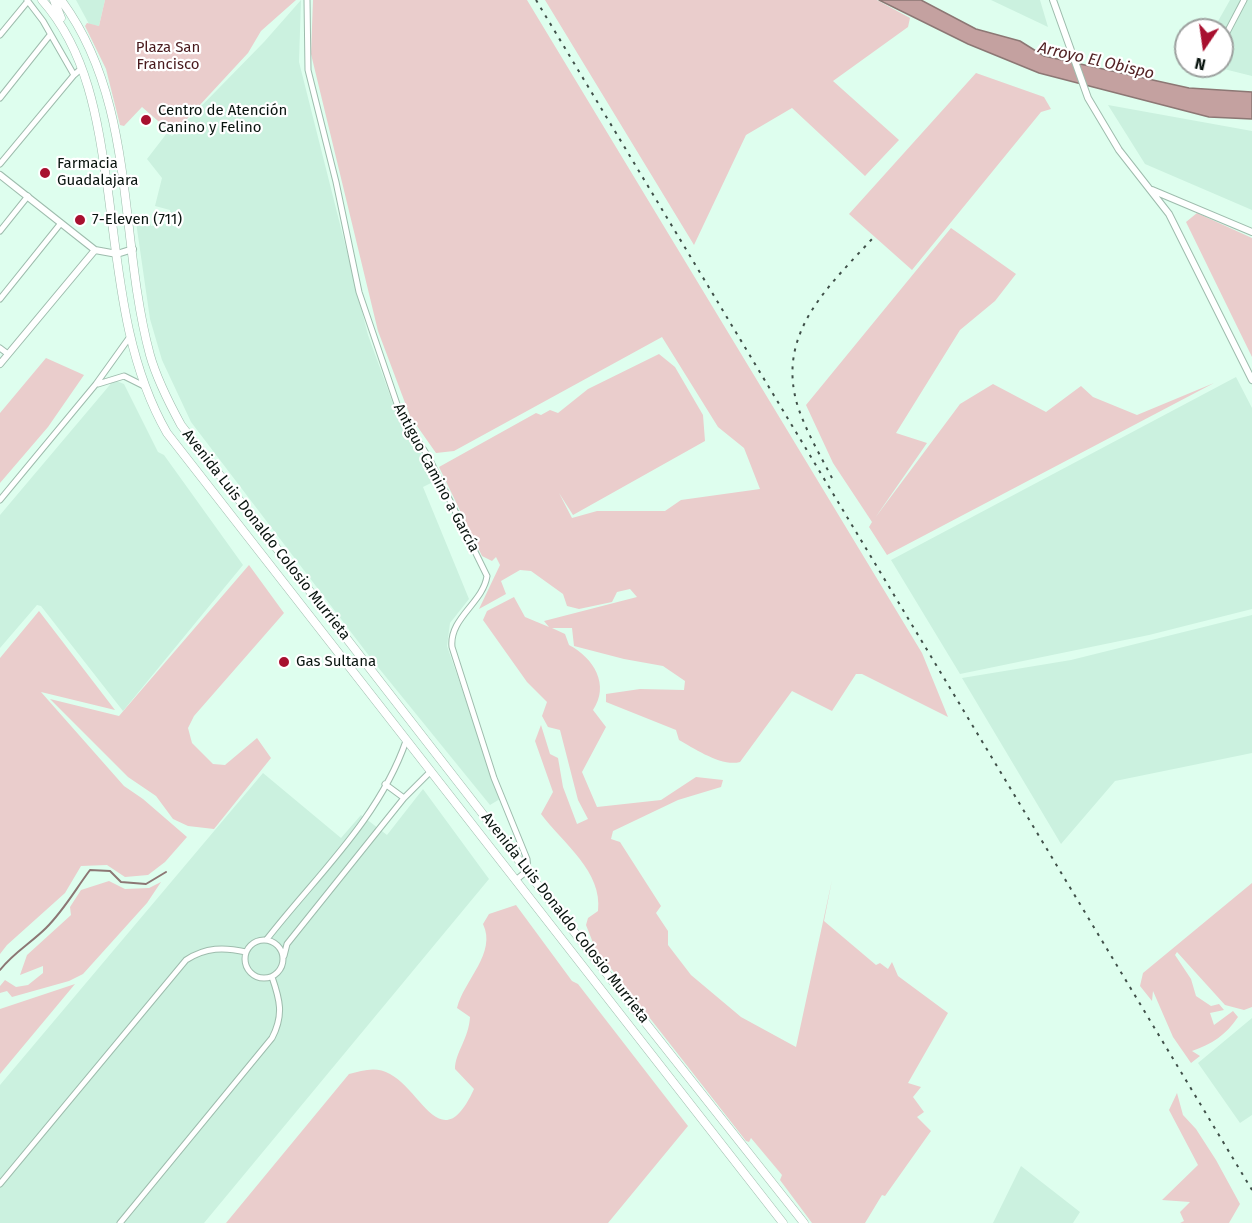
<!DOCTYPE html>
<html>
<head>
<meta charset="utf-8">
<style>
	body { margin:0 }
	#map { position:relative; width:1252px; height:1223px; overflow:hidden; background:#defeee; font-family:"Fira Sans",sans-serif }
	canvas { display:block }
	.north { position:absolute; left:1174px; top:18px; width:60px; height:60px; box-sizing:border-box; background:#fff; border:2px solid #9da19f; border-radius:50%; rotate:193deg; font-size:16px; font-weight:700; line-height:24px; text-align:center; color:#09140f }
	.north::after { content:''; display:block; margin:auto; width:21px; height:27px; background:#a8102f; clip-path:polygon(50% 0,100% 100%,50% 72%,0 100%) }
</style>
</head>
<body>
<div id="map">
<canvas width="1252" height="1223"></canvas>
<div class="north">N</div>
</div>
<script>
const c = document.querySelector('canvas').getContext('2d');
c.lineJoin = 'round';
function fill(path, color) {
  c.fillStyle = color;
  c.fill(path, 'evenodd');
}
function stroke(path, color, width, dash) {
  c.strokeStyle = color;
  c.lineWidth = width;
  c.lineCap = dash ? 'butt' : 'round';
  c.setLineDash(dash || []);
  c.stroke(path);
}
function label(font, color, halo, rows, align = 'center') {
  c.font = font + ' "Fira Sans",sans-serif';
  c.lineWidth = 4.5;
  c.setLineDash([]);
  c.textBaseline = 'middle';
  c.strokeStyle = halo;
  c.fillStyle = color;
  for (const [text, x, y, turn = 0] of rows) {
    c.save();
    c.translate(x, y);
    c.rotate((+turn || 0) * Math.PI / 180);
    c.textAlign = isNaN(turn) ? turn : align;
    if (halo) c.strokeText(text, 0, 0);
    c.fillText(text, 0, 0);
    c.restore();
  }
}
const built = new Path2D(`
	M 76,0 L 105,0 L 99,26 L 89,24 Z
	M 301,0 L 299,62 L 368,335 L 399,420 L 414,440 L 435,481 L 423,487 L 469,599 L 450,623 L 447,646 L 500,799 L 490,805 L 373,661 L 191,422 L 162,360 L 150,319 L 136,222 L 150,220 L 151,226 L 172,223 L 170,210 L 155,206 L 162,178 L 147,159 L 167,133 L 172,136 L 264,42 Z
	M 991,0 L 1040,0 L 1048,27 Z
	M 1230,0 L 1252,0 L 1252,76 L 1212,66 L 1222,66 L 1222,30 L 1213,30 Z
	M 1108,105 L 1252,131 L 1252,210 L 1145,164 Z
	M 1236,377 L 1252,408 L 1252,609 L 1149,635 L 960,674 L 891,560 Z
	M 114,380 L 124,384 L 158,452 L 164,455 L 243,565 L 123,711 L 41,606 L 37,605 L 0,648 L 0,515 Z
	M 1252,615 L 1252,753 L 1115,781 L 1061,844 L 962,678 L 1071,660 Z
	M 263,773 L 341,838 L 361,815 L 387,835 L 423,789 L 489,879 L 204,1223 L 0,1223 L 0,1085 Z
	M 1252,1018 L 1252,1115 L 1240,1123 L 1198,1063 Z
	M 1021,1166 L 1080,1212 L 1073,1223 L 993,1223 Z`);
const green = new Path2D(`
	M 105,0 L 296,0 L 261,31 L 248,53 L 173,134 L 142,107 L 124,126 L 120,125 L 106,69 L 85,26 L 87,23 L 99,26 Z
	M 313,0 L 527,0 L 922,653 L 948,717 L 862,674 L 856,674 L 832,711 L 792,691 L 740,762 C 722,767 695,749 679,740 L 676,730 L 606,702 L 606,694 L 640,689 L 684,690 L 685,681 L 663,666 L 624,659 L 574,646 L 572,628 L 552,628 L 565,634 L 569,645 C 594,658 610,685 593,710 L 606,727 L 582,772 L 597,807 L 661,800 L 696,777 L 723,780 L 721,787 L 678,800 L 613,831 L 611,839 L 620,842 L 661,906 L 656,913 L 668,931 L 668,945 L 691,975 L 741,1017 L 796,1047 L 832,880 L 824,921 L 876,965 L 880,963 L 888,969 L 892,962 L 898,976 L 948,1013 L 908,1083 L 921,1087 L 913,1097 L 924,1112 L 917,1117 L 931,1131 L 885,1196 L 882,1195 L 865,1223 L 812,1223 L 780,1180 L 782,1175 L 751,1138 L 749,1142 L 746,1141 L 595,948 L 586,925 L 588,918 L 598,911 C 603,872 563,843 541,814 L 553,792 L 535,741 L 541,725 L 550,754 L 558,758 L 563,787 L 577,824 L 588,819 L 578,800 L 560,730 L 548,727 L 542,716 L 547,702 L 527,682 L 483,620 L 487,611 L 514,597 L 525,617 L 549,627 L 544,621 L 637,597 L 630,589 L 617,592 L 612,602 L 579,609 L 567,606 L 563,594 L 531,571 L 520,570 L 501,581 L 506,594 L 479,609 L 500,565 L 496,557 L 492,561 L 482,556 L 439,467 L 536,413 L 541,415 L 550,410 L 558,413 L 588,389 L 659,354 L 675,367 L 703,415 L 705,441 L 573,515 L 559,493 L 572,518 L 597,511 L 665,511 L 681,500 L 760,489 L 744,448 L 718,427 L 662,337 L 454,451 L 436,453 L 410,416 L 378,331 L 311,54 Z
	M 545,0 L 877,0 L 910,18 L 908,27 L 833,81 L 899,140 L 865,176 L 792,108 L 746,135 L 694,245 Z
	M 976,73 L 1044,97 L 1051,109 L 1041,112 L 912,270 L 849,214 Z
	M 1197,213 L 1252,238 L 1252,357 L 1186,222 Z
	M 951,228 L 1016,274 L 995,301 L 960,330 L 896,433 L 927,443 L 875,518 L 960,404 L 993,384 L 1046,412 L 1081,386 L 1093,397 L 1137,415 L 1214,383 L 887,555 L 869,527 L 872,522 L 833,463 L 806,405 Z
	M 46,358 L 84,375 L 48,427 L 0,483 L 0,413 Z
	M 249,565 L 284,613 L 194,716 L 188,728 L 192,743 L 213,764 L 225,765 L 257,738 L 271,758 L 214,829 L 188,826 L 173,819 L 156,796 L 128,777 L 50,699 L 119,716 Z
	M 39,611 L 115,710 L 41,692 L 124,786 L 143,799 L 187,837 L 165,862 L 148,875 L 125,877 L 107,865 L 81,866 L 65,893 L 7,945 L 0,954 L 0,658 Z
	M 109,881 L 125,889 L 149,888 L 161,882 L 147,903 L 83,974 L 69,981 L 12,997 L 7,991 L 0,993 L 0,986 L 5,980 L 16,987 L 28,985 L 43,973 L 43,966 L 20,975 L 27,955 L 71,915 L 70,907 L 81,890 Z
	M 1252,883 L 1252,1007 L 1244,1010 L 1225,1005 L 1177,952 L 1175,955 L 1191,979 L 1196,996 L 1211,1006 L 1219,1004 L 1224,1010 L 1210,1013 L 1214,1025 L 1233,1011 L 1238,1017 C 1226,1035 1212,1044 1192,1051 L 1200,1056 L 1191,1063 L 1173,1037 L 1153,991 L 1152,1001 L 1140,986 L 1143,973 Z
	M 516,905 L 572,981 L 578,984 L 688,1126 L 608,1223 L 226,1223 L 349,1074 C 363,1070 377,1066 390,1074 C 422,1091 442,1159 474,1089 L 455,1069 C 455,1053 469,1038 470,1017 L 457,1008 C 464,980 497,953 483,924 L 489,914 Z
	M 75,984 L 0,1074 L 0,1009 Z
	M 1177,1093 L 1183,1115 L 1196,1129 L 1216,1160 L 1240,1204 L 1229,1223 L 1180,1223 L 1184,1221 L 1180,1212 L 1190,1202 L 1162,1200 L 1198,1165 L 1169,1110 Z`);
const water = new Path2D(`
	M 879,0 L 921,0 L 976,29 L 1020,41 L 1044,56 L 1189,88 L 1252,92 L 1252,119 L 1209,117 L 1039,73 L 968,44 Z`);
const stream = new Path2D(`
	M 0,970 C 13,953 31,943 46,928 C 64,910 75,890 90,870 L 110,871 L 121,882 L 146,884 L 166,872`);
const minor = new Path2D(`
	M 27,0 L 43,21 L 74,75
	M 307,0 L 308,70 L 336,182 L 359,292 L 399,410 L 429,458 L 487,576 C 483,603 449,618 452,647 L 494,778 L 527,859 L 528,870 L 516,880
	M 0,35 L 28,1
	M 1222,42 L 1244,0
	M 0,98 L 50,35
	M 0,164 L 74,75 L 82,68
	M 0,231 L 28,196
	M 0,299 L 61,223
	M 0,348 L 8,354
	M 98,384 L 124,376 L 144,386
	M 0,500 L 96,384 L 129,338
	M 385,784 L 404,798
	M 267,939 C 316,876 379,819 406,741
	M245 959a19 19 0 1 1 38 0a19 19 0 1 1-38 0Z
	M 284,956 L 287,944 L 404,798 L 430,772
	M 0,1184 L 186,960 C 206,947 224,947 246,952
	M 120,1223 L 272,1038 C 284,1015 280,1000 272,977`);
const tertiary = new Path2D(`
	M 1053,0 L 1088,98 L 1119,150 L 1169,214 L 1252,380
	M 0,175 L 95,250 L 117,254 L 133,249
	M 1152,190 L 1252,232
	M 0,364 L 95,250`);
const secondary = new Path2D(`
	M 42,0 C 89,53 98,123 108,191 C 119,273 125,360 167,433 L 783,1223
	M 54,0 L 61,18
	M 61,0 C 137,102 118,237 150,355 C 157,380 169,403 181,425 L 603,969 L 804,1223`);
const rail = new Path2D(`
	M 536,0 L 1252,1190
	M 832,478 C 820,455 806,431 798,407 C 775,334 828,287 872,239`);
const markers = [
	[146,120,6,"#a8102f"],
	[45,173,6,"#a8102f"],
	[80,220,6,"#a8102f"],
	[284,662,6,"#a8102f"]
];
const parkNames = [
	["Plaza San",168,48],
	["Francisco",168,65]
];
const poiNames = [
	["Centro de Atención",158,111],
	["Canino y Felino",158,128],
	["Farmacia",57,164],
	["Guadalajara",57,181],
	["7-Eleven (711)",92,220],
	["Gas Sultana",296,662]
];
const streetNames = [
	["Antiguo Camino a García",436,478,62],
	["Avenida Luis Donaldo Colosio Murrieta",266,535,52],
	["Avenida Luis Donaldo Colosio Murrieta",565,918,52]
];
const waterNames = [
	["Arroyo El Obispo",1096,61,13]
];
fill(built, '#cbf1df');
fill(green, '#eacdcc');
fill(water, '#c4a1a0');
stroke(water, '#8c7774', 1.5);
stroke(stream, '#8c7774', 2);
stroke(minor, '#9ebcad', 7);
stroke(tertiary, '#9ebcad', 8);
stroke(secondary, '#9ebcad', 9);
stroke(minor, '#fff', 5);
stroke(tertiary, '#fff', 6);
stroke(secondary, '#fff', 8);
stroke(rail, '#405049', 2, [3, 6]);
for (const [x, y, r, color] of markers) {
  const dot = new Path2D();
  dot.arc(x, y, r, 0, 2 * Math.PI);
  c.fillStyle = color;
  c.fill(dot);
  stroke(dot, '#fff', 2);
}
label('15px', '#491a1d', '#fff', parkNames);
label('15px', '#09140f', '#fff', poiNames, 'left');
label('15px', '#09140f', '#fff', streetNames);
label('italic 16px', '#522224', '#fff', waterNames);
</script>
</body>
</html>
